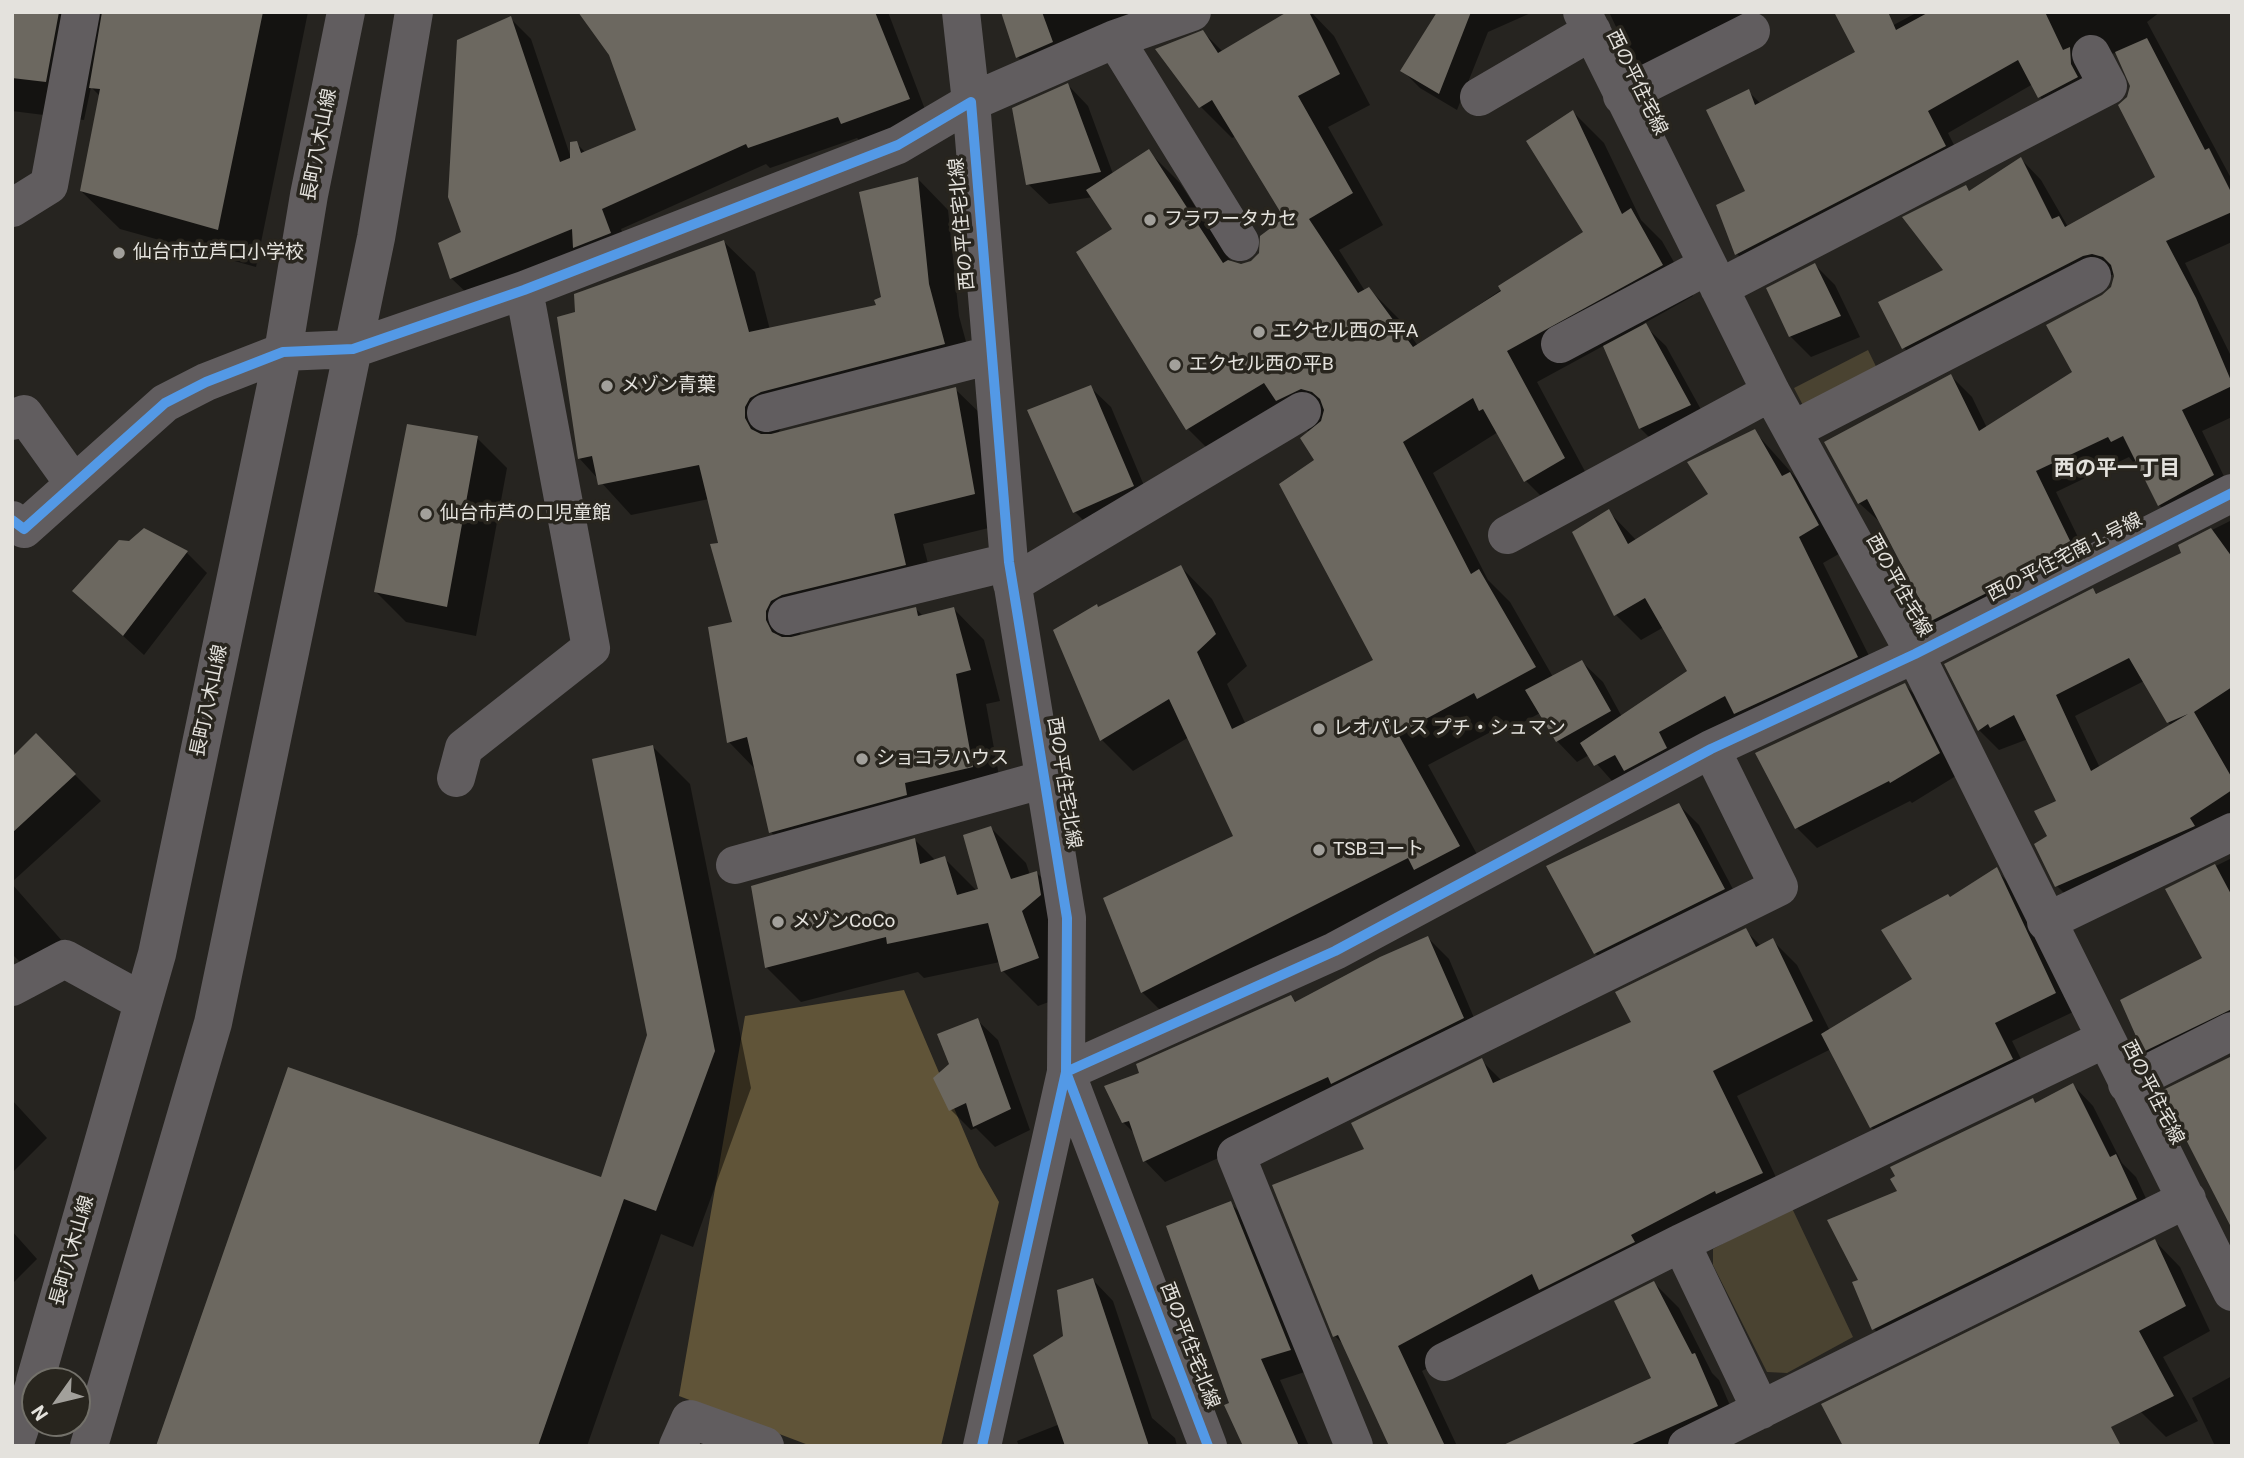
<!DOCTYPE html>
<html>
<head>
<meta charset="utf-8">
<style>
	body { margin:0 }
	#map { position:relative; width:2244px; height:1458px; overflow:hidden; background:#262420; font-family:Roboto,sans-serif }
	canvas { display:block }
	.frame { position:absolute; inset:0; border:14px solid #e4e2dd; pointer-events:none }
	.north { position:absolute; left:21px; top:1367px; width:70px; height:70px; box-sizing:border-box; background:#28251e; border:2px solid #73716a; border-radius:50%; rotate:236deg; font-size:19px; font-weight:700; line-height:28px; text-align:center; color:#e4e2dd }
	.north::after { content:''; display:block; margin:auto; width:24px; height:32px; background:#a2a09b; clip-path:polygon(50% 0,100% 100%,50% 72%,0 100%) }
</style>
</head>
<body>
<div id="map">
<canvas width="2244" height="1458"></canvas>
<div class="frame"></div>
<div class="north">N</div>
</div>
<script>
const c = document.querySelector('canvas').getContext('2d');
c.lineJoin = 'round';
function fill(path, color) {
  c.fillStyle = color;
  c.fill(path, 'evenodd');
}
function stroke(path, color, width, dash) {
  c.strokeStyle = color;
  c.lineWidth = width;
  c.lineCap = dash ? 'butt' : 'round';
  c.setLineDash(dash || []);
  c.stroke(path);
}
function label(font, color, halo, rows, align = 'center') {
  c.font = font + ' Roboto,"Noto Sans JP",sans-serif';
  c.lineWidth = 7;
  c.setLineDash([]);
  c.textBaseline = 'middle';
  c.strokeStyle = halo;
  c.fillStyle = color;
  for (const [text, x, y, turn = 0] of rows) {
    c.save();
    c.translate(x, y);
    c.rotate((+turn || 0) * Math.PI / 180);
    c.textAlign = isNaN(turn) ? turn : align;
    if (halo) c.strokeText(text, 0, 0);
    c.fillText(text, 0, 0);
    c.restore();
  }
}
const green = new Path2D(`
	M 1868,350 L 1889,393 L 1809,417 L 1794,388 Z
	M 1791,1206 L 1853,1337 L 1787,1373 L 1767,1372 L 1713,1265 L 1713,1249 Z`);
const forest = new Path2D(`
	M 904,990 L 979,1167 L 999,1202 L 941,1446 L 811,1446 L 679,1396 L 745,1016 Z`);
const shadow = new Path2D(`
	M 12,12 L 308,12 L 256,267 L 120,229 L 81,191 L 100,96 L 91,87 L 84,120 L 12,111 Z
	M 582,12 L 888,12 L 929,120 L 863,144 L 857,138 L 770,168 L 766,164 L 621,229 L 630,254 L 472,298 L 451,278 L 510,18 L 531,39 L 571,158 L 576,143 L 586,153 L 639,131 L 610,54 Z
	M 1022,12 L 1198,12 L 1038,78 L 1018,57 L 1006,23 Z
	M 1290,12 L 1311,12 L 1334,36 L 1370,105 L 1328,127 L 1383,225 L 1339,250 L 1365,291 L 1369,289 L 1400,320 L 1418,346 L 1585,233 L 1573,112 L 1604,143 L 1641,220 L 1662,241 L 1693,296 L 1643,324 L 1666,346 L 1710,426 L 1661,449 L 1640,428 L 1605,345 L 1537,382 L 1595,490 L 1557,512 L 1526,481 L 1498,432 L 1433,473 L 1488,580 L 1510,602 L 1553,677 L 1582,662 L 1603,682 L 1622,717 L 1689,671 L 1664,627 L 1641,640 L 1616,615 L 1609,512 L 1637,541 L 1711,495 L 1755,432 L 1816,500 L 1844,551 L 1823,563 L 1882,682 L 1621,791 L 1589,755 L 1577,762 L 1557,741 L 1540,713 L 1509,730 L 1504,725 L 1428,765 L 1490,878 L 1173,1023 L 1142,992 L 1235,837 L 1189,737 L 1133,771 L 1102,740 L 1099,609 L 1181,567 L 1212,599 L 1247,666 L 1227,684 L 1246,725 L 1376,661 L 1309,432 L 1292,415 L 1219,460 L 1188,429 L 1079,253 L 1114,229 L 1093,197 L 1049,204 L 1028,184 L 1068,85 L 1088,106 L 1113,174 L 1149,152 L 1180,183 L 1232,263 L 1241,266 L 1252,262 L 1286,218 L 1236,136 L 1232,138 L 1201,107 L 1157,49 L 1203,32 L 1223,52 Z
	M 1439,12 L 1533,12 L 1488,32 L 1457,110 L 1420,88 L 1402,70 Z
	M 1609,12 L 1765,12 L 1648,71 L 1627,50 Z
	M 1918,12 L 2160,12 L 2147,22 L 2232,180 L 2232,242 L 2185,263 L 2232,358 L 2232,417 L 2202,431 L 2232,493 L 2180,526 L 2159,505 L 2137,460 L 2133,462 L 2129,457 L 2056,492 L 2094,570 L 1953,641 L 1933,620 L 1881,523 L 1859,503 L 1951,376 L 1972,397 L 1987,428 L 2074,373 L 2103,297 L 2112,288 L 2116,274 L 2104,277 L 1925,369 L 1904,348 L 1946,271 L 1965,187 L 1971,192 L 2021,159 L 2041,180 L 2068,227 L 2158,177 L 2128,99 L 2132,88 L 2117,53 L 2103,55 L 2060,118 L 2040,97 L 2033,84 L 1948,133 L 1965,167 L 1758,275 L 1737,254 L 1748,192 L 1748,91 L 1761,104 L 1858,53 L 1854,46 Z
	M 918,179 L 948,210 L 959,316 L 975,375 L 781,428 L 777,435 L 955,389 L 986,419 L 1005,524 L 923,544 L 936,595 L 802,631 L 798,637 L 916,609 L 923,616 L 954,609 L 984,640 L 1000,701 L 986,704 L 1003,798 L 801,863 L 771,832 L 756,770 L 729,742 L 734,623 L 709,499 L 631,515 L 579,458 L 576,313 L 724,242 L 755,272 L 770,330 L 878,307 Z
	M 1815,265 L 1835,285 L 1860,337 L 1811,357 L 1790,336 Z
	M 1090,387 L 1111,407 L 1153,507 L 1095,532 L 1075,512 Z
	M 477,438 L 507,468 L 476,636 L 406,622 L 376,592 Z
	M 2232,520 L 2232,838 L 2077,906 L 2057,886 L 2050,836 L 2058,801 L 2028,739 L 1999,750 L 1979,730 L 2093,590 L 2098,595 L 2184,554 L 2180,546 ZM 2144,681 L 2171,726 L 2100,768 L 2075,716 Z
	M 144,530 L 187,553 L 207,573 L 144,655 L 74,591 Z
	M 1905,685 L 1925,705 L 1959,774 L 1912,803 L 1910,801 L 1817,848 L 1797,828 Z
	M 36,736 L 101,801 L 12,882 L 12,752 L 16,756 Z
	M 653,747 L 690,784 L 751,1088 L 693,1247 L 661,1234 L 587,1446 L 158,1446 L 602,1179 L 649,1036 Z
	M 1679,805 L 1699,825 L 1744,910 L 1616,973 L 1595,953 Z
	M 991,828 L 1026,863 L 1030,875 L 1037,873 L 1071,908 L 1073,993 L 1038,1006 L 1003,971 L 1000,962 L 924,978 L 918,972 L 801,1002 L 766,967 L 781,877 L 915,840 L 936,861 L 944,858 L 981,895 Z
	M 2232,858 L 2232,1037 L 2165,1071 L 2144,1051 L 2205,959 L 2167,890 Z
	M 1996,870 L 2014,888 L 2073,1012 L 2012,1041 L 2030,1077 L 1889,1145 L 1871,1127 L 1831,1049 L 1737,1096 L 1786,1198 L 1553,1301 L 1422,1371 L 1457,1446 L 1391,1446 L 1345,1346 L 1335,1336 L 1367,1150 L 1481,1060 L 1502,1081 L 1634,1023 L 1745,930 L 1761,946 L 1772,940 L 1797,965 L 1830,1031 L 1915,979 L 1950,898 Z
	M 12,884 L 71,951 L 40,982 L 12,954 Z
	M 1428,938 L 1449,959 L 1483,1039 L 1165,1182 L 1145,1161 L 1136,1135 L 1123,1122 L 1291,997 L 1297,1003 Z
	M 977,1020 L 998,1040 L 1030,1130 L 995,1147 L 976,1128 L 971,1130 L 951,1110 L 952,1064 Z
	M 2073,1085 L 2093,1106 L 2122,1163 L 2136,1177 L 2156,1220 L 1894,1350 L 1874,1329 L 1860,1281 L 1900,1192 L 1897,1177 Z
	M 12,1100 L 47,1138 L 12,1173 Z
	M 1230,1203 L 1251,1223 L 1311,1370 L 1280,1380 L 1309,1446 L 1245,1446 L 1232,1404 Z
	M 12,1231 L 37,1259 L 12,1284 Z
	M 2155,1241 L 2180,1267 L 2210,1331 L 2163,1357 L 2198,1421 L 2166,1437 L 2141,1412 L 2110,1342 Z
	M 1093,1280 L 1113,1301 L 1152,1418 L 1175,1438 L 1177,1446 L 1019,1446 L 1017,1441 L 1060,1424 L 1065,1337 Z
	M 1654,1283 L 1679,1308 L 1712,1373 L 1719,1380 L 1741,1431 L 1716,1446 L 1507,1446 L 1653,1379 Z
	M 2232,1376 L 2232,1446 L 2215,1446 L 2192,1398 Z`);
const building = new Path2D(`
	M 12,12 L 59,12 L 46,82 L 12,78 Z
	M 102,12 L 263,12 L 218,230 L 80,191 L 100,89 L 89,88 Z
	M 578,12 L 875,12 L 910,99 L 841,124 L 838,117 L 748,148 L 746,144 L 602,209 L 611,233 L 573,248 L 572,229 L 450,279 L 438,243 L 461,232 L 448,197 L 457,40 L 511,16 L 560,162 L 570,158 L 570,142 L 577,141 L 581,153 L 636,130 L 609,55 Z
	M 1001,12 L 1042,12 L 1053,42 L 1016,58 Z
	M 1287,12 L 1309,12 L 1340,74 L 1298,96 L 1353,193 L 1309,219 L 1358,293 L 1369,287 L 1413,347 L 1501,291 L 1498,286 L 1583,232 L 1526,141 L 1573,110 L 1622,214 L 1631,208 L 1663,265 L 1507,351 L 1565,458 L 1524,482 L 1483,409 L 1479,411 L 1473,398 L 1403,442 L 1471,574 L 1479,569 L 1536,667 L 1477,699 L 1474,693 L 1398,734 L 1460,846 L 1414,870 L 1408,858 L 1141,993 L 1103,898 L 1233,836 L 1169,699 L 1100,741 L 1053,630 L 1097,604 L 1098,607 L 1181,565 L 1216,634 L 1197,652 L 1232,729 L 1373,660 L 1279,484 L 1314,460 L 1300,438 L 1321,421 L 1324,410 L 1320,399 L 1312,392 L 1301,389 L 1276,401 L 1264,383 L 1186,430 L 1076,252 L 1112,229 L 1086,190 L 1149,149 L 1223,263 L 1228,260 L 1241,264 L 1251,261 L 1259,253 L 1260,236 L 1284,218 L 1212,100 L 1199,108 L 1155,49 L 1203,30 L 1218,53 Z
	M 1437,12 L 1471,12 L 1439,94 L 1400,71 Z
	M 1834,12 L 1888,12 L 1896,30 L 1929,12 L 2045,12 L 2063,50 L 2070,47 L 2071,64 L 2078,77 L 2038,98 L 2018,60 L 1928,111 L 1946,146 L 1735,255 L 1716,205 L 1745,191 L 1706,110 L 1749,89 L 1755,105 L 1855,52 Z
	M 2147,38 L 2205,150 L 2209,148 L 2232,194 L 2232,212 L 2166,241 L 2196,298 L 2232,383 L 2232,386 L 2182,410 L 2214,475 L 2158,506 L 2123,436 L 2111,442 L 2108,437 L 2036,471 L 2074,549 L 1931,621 L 1867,499 L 1858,504 L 1824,442 L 1951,374 L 1979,431 L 2072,372 L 2046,325 L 2102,295 L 2111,287 L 2114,276 L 2111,265 L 2103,257 L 2092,254 L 2083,256 L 1902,349 L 1878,302 L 1943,270 L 1902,217 L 1966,185 L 1969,191 L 2021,157 L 2052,219 L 2059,216 L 2065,227 L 2155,177 L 2118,105 L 2127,97 L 2130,86 L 2115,52 Z
	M 1068,83 L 1101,172 L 1026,185 L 1012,108 Z
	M 918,177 L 929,284 L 945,344 L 761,392 L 750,398 L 745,407 L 745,418 L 751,429 L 761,434 L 771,434 L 956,387 L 975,494 L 894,514 L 906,565 L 782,595 L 771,601 L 766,611 L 766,620 L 772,632 L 782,637 L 791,637 L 916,607 L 918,616 L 954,607 L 971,670 L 956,674 L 973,767 L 905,783 L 907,795 L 769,833 L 747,737 L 727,743 L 708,627 L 732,622 L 710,544 L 718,543 L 699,465 L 598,485 L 592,456 L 578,459 L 557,317 L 575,312 L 574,294 L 724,240 L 749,332 L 876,305 L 874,300 L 881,297 L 859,192 Z
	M 1815,263 L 1841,316 L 1789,337 L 1766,288 Z
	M 1646,323 L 1691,405 L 1639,429 L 1603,346 Z
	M 1091,385 L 1134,486 L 1073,513 L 1027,410 Z
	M 407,424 L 478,436 L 447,607 L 374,592 Z
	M 1755,429 L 1782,476 L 1790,472 L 1819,525 L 1799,537 L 1858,657 L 1734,714 L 1725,696 L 1659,732 L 1667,748 L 1624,771 L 1615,755 L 1594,766 L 1580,743 L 1687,671 L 1645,598 L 1614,616 L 1572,532 L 1609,509 L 1628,544 L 1708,494 L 1687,462 Z
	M 144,528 L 188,551 L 123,636 L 72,591 L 119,540 L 129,541 Z
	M 2211,528 L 2232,557 L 2232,687 L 2194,712 L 2232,778 L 2232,790 L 2190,818 L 2195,826 L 2055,887 L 2034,844 L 2047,836 L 2034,811 L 2056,801 L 2014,715 L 1990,728 L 1988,724 L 1978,731 L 1944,664 L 2093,588 L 2096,594 L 2181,553 L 2178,545 ZM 2129,658 L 2167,723 L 2188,714 L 2091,771 L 2056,695 Z
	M 1582,660 L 1611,711 L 1556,742 L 1525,690 Z
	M 1905,683 L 1940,753 L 1890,783 L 1889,781 L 1795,829 L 1755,753 Z
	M 36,733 L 76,774 L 12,833 L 12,757 Z
	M 653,745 L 715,1051 L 656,1211 L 624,1199 L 538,1446 L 156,1446 L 288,1067 L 601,1177 L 647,1035 L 592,759 Z
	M 1679,803 L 1725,889 L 1594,954 L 1546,866 Z
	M 991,826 L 1011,879 L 1037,871 L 1041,895 L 1022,911 L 1039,958 L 1001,972 L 988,923 L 887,944 L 886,937 L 765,968 L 751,886 L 915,838 L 920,864 L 945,856 L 957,895 L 978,889 L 963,835 Z
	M 2215,864 L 2232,896 L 2232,1009 L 2143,1052 L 2120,1000 L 2202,958 L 2165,889 Z
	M 1997,867 L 2056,993 L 1995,1023 L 2013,1059 L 1870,1128 L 1821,1034 L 1912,979 L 1881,930 L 1948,894 L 1950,897 Z
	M 1746,928 L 1756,947 L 1773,938 L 1813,1021 L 1713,1071 L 1763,1173 L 1716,1194 L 1715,1191 L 1631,1235 L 1635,1242 L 1539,1290 L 1532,1274 L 1398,1346 L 1445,1446 L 1389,1446 L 1338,1335 L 1333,1337 L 1272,1185 L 1364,1149 L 1351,1123 L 1482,1058 L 1493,1083 L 1631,1022 L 1615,992 Z
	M 1428,936 L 1464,1018 L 1331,1084 L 1328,1077 L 1143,1162 L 1129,1121 L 1122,1123 L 1104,1086 L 1139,1073 L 1136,1064 L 1291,995 L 1295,1002 L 1380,957 Z
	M 978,1018 L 1011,1109 L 973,1127 L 966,1103 L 949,1111 L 933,1078 L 949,1064 L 937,1034 Z
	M 2232,1056 L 2232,1229 L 2161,1091 Z
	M 2073,1083 L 2110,1157 L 2116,1154 L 2137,1199 L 1872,1330 L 1852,1282 L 1858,1280 L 1827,1220 L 1897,1191 L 1890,1179 L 1895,1176 L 1890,1167 L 2033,1098 L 2035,1103 Z
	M 1231,1201 L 1291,1350 L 1261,1359 L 1299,1446 L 1243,1446 L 1224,1405 L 1229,1403 L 1166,1226 Z
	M 2155,1239 L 2186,1306 L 2139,1331 L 2174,1396 L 2111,1427 L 2121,1446 L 1843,1446 L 1821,1404 Z
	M 1093,1278 L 1149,1446 L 1065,1446 L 1033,1355 L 1063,1336 L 1057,1290 Z
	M 1654,1281 L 1692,1354 L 1695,1353 L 1718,1406 L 1628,1446 L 1501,1446 L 1651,1378 L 1614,1301 Z`);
const minor = new Path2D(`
	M 961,12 L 971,102 L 1115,39 L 1192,12
	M 1582,12 L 1771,392 L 1915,654 L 2232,1292
	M 1115,39 L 1240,242
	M 1622,96 L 1751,31
	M 1479,97 L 1592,31
	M 12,208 L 49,185 L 81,12
	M 1719,288 L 2108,86 L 2091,54
	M 1560,344 L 1707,266
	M 766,413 L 991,355
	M 12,421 L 24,414 L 74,484
	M 1793,430 L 2092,276
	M 12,520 L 24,529 L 165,403 L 206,382 L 283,352 L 353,349 L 524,290 L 898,145 L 971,102 L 1009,562 L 1067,918 L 1066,1072 L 1208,1446
	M 1507,535 L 1771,392
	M 1012,584 L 1302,411
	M 787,616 L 1009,562
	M 456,778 L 464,748 L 591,648 L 524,290
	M 735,865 L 1045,779
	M 2046,922 L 2232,832
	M 12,987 L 65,959 L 143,1002
	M 2127,1084 L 2232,1031
	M 1681,1243 L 1761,1410
	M 1444,1362 L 1681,1243 L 2105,1039
	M 35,1381 L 157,954 L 283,352 L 309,195 L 346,12
	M 14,1446 L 35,1383
	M 89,1446 L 213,1023 L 376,238 L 414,12
	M 678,1446 L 690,1419 L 765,1446
	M 982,1446 L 1066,1072 L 1335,951 L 1711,749 L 1915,654 L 2232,493
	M 1354,1446 L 1236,1155 L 1779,887 L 1711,749
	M 1687,1446 L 2187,1199`);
const cycleway = new Path2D(`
	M 12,520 L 24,529 L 165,403 L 206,382 L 283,352 L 353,349 L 524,290 L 898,145 L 971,102 L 1009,562 L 1067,918 L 1066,1072 L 1208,1446
	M 982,1446 L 1066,1072 L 1335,951 L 1711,749 L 1915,654 L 2232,493`);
const markers = [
	[1150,220,7,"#a2a09b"],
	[119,253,7,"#a2a09b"],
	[1259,332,7,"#a2a09b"],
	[1175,365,7,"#a2a09b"],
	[607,386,7,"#a2a09b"],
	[426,514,7,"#a2a09b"],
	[1319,729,7,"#a2a09b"],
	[862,759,7,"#a2a09b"],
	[1319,850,7,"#a2a09b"],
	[778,922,7,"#a2a09b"]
];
const streetNames = [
	["西の平住宅線",1636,83,64],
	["長町八木山線",320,145,-79],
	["西の平住宅北線",963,224,-95],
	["西の平住宅南１号線",2065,558,-27],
	["西の平住宅線",1898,586,61],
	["長町八木山線",210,701,-78],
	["西の平住宅北線",1063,783,81],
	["西の平住宅線",2152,1093,63],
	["長町八木山線",73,1251,-74],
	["西の平住宅北線",1189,1346,69]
];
const poiNames = [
	["フラワータカセ",1164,220],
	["仙台市立芦口小学校",133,253],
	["エクセル西の平A",1273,332],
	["エクセル西の平B",1189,365],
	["メゾン青葉",621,386],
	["仙台市芦の口児童館",440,514],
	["レオパレス プチ・シュマン",1333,729],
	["ショコラハウス",876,759],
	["TSBコート",1333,850],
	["メゾンCoCo",792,922]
];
const neighbourhoodNames = [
	["西の平一丁目",2117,470]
];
fill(green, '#4a4331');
fill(forest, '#605438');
fill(shadow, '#0007');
fill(building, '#6c6860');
stroke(minor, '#615d5f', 38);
stroke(cycleway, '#5399e6', 10);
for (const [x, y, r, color] of markers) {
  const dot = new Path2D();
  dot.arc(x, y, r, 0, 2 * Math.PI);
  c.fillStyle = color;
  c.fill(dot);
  stroke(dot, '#28251e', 2.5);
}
label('19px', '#e4e2dd', '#28251e', streetNames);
label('19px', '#e4e2dd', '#28251e', poiNames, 'left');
label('bold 21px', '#e4e2dd', '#28251e', neighbourhoodNames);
</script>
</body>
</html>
